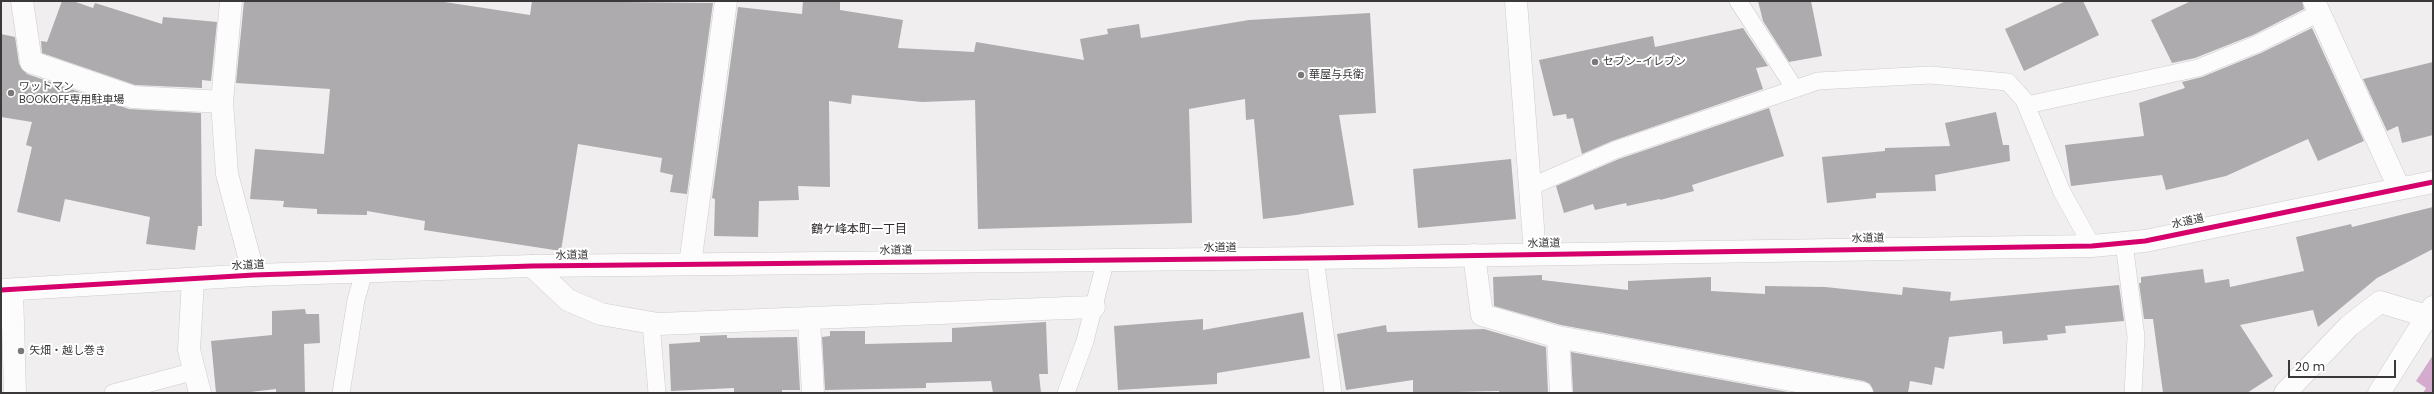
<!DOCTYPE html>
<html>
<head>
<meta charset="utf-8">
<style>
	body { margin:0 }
	#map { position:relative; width:2434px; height:394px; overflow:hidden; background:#f1eef0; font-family:Poppins,sans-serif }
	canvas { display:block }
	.frame { position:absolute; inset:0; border:2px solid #3a3839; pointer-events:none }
	.scale { position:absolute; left:2288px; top:360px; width:108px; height:18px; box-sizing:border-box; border:2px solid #3a3839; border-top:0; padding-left:5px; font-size:12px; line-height:14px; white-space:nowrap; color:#3a3839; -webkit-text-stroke:3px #fff; paint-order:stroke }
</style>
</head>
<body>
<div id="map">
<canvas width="2434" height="394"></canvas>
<div class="frame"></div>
<div class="scale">20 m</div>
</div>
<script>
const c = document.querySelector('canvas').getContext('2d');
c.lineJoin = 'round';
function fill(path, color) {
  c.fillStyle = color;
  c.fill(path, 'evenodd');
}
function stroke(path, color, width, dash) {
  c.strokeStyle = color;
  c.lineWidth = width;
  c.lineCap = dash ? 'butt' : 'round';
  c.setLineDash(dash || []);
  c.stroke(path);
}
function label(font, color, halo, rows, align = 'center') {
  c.font = font + ' Poppins,"Noto Sans JP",sans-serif';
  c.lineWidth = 4;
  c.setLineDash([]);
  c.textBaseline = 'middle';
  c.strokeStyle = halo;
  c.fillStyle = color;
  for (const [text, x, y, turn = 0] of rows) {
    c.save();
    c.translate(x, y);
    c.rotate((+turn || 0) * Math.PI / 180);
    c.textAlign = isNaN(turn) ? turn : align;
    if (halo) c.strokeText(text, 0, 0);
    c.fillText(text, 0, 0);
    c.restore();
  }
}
const water = new Path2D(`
	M 2433,355 L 2433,393 L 2423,393 L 2426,388 L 2416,381 Z`);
const building = new Path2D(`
	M 62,1 L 73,1 L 93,8 L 95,3 L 162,24 L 163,17 L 217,22 L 211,81 L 202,80 L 202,88 L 135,85 L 42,53 L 41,41 L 47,42 Z
	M 244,1 L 438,1 L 530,15 L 532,1 L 713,3 L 687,194 L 670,192 L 673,175 L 660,172 L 662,158 L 578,144 L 561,251 L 424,230 L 425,221 L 367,211 L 367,215 L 317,214 L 317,209 L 283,207 L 284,201 L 250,199 L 255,149 L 324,154 L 330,89 L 236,83 Z
	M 803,1 L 840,1 L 840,10 L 903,20 L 898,48 L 974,52 L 976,42 L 1084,60 L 1080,39 L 1108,34 L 1107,29 L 1139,24 L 1141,38 L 1249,20 L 1370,13 L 1376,113 L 1339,115 L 1354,205 L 1296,215 L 1263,219 L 1254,119 L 1246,120 L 1245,99 L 1189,109 L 1192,223 L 978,229 L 975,100 L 922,102 L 852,95 L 851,104 L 829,101 L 830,187 L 798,186 L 799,200 L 759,201 L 758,237 L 714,236 L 715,199 L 712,198 L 738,7 L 802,14 Z
	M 1758,1 L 1811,1 L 1822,56 L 1789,62 L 1763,21 Z
	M 2066,1 L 2083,1 L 2099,35 L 2024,71 L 2005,29 Z
	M 2191,1 L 2302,1 L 2304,9 L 2253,35 L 2195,58 L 2172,63 L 2151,20 Z
	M 1743,28 L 1768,66 L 1756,68 L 1763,89 L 1612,141 L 1582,154 L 1573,118 L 1567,119 L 1566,114 L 1553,116 L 1539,60 L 1653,36 L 1655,47 Z
	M 2312,28 L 2364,141 L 2318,161 L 2308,139 L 2226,176 L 2166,190 L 2162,175 L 2071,186 L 2065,145 L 2144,136 L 2139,103 L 2185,88 L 2182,82 L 2202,77 L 2261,53 Z
	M 1,34 L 15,37 L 19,64 L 27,74 L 129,109 L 201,113 L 202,226 L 198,226 L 195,250 L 146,244 L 150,217 L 65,199 L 60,222 L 17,212 L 32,147 L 26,145 L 32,122 L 1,117 Z
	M 2433,62 L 2433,135 L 2402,143 L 2398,126 L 2387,131 L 2363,79 Z
	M 1769,108 L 1784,156 L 1692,185 L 1694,191 L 1660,200 L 1660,199 L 1627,206 L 1626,203 L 1595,210 L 1593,204 L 1564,213 L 1556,186 L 1619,159 Z
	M 1996,112 L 2003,145 L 2009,145 L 2010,161 L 1935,175 L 1936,191 L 1876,193 L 1876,198 L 1827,203 L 1822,157 L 1885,151 L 1885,148 L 1950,146 L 1945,123 Z
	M 1511,159 L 1516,219 L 1418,228 L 1413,169 Z
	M 2433,207 L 2433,249 L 2377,278 L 2318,327 L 2313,310 L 2240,325 L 2273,376 L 2247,393 L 2163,393 L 2153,319 L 2144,319 L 2139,283 L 2141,283 L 2141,277 L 2203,269 L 2205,283 L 2229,279 L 2230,287 L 2304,271 L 2296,237 L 2351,224 L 2352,227 Z
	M 1542,275 L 1542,280 L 1628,290 L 1628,281 L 1711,277 L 1711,291 L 1765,294 L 1765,286 L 1825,287 L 1902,295 L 1903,287 L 1951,292 L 1950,301 L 2119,285 L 2124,321 L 2065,326 L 2066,333 L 2047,335 L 2048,340 L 2003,344 L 2002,331 L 1949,337 L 1944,369 L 1935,367 L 1932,385 L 1910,381 L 1908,393 L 1874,393 L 1870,384 L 1864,381 L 1561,325 L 1494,306 L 1493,277 Z
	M 305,309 L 306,314 L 319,314 L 320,343 L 304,344 L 305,393 L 276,393 L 276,389 L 242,393 L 216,393 L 211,341 L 272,335 L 272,311 Z
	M 1303,312 L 1310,358 L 1217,373 L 1217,384 L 1118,390 L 1114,326 L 1203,319 L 1203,330 Z
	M 1046,322 L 1048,374 L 1039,374 L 1041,393 L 993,393 L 991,381 L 926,383 L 926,388 L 825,390 L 822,337 L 830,336 L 830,331 L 865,331 L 865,344 L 952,342 L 952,328 Z
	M 1386,325 L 1387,332 L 1484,329 L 1546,347 L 1548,393 L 1499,393 L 1499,391 L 1413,393 L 1413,380 L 1346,390 L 1337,334 Z
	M 727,335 L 727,338 L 797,337 L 800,390 L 782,390 L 782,393 L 734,393 L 734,388 L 671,391 L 669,344 L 700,342 L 700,336 Z
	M 1571,352 L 1793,393 L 1573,393 Z`);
const service = new Path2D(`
	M 1738,1 L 1795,89
	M 2027,105 L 2198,68 L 2257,44 L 2319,13
	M 1530,187 L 1615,150 L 1818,81 L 1930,75 L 2008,82 L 2024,100 L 2062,192 L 2092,246
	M 2124,243 L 2136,337 L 2133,393
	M 1315,258 L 1333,393
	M 651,323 L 657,393
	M 113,393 L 195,371
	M 341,393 L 356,300 L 364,272
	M 1066,393 L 1085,341 L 1106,259`);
const minor = new Path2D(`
	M 22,1 L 31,62 L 133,97 L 222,102
	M 231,1 L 222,102 L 227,174 L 254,275
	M 1516,1 L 1535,254
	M 2314,1 L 2399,188
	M 1474,255 L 1482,315 L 1558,337 L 1862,393
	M 690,264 L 726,1
	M 532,266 L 568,300 L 601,314 L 658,324 L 1094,307
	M 193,280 L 189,350 L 200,393
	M 12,290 L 15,393
	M 809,319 L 813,393
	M 1558,337 L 1561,393
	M 2285,393 L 2349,326 L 2380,302 L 2427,316
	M 2379,393 L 2433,307`);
const tertiary = new Path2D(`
	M 1,290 L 254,275 L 532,266 L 1315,258 L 2092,246 L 2145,241 L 2433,182`);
const cycleway = new Path2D(`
	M 1,290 L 254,275 L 532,266 L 1315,258 L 2092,246 L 2145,241 L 2433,182`);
const markers = [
	[1595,62,4,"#7a7879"],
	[1301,75,4,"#7a7879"],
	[11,93,4,"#7a7879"],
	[21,351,4,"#7a7879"]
];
const poiNames = [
	["セブン-イレブン",1603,62],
	["華屋与兵衛",1309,75],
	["ワットマン",19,87],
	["BOOKOFF専用駐車場",19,100],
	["矢畑・越し巻き",29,351]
];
const streetNames = [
	["水道道",2188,222,-12],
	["水道道",1868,239,-1],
	["水道道",1544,244,-1],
	["水道道",1220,248],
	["水道道",896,251,-1],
	["水道道",572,256,-1],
	["水道道",248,266,-3]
];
const neighbourhoodNames = [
	["鶴ケ峰本町一丁目",859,230]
];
fill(water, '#d4aacf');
fill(building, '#adabad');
stroke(service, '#cdcccd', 18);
stroke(minor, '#cdcccd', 23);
stroke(tertiary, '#cdcccd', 23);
stroke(service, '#fdfcfd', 17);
stroke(minor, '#fdfcfd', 22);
stroke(tertiary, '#fdfcfd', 22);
stroke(cycleway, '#d6006c', 5);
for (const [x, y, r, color] of markers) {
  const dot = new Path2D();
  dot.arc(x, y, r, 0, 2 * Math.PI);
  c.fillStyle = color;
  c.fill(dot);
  stroke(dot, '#fff', 1.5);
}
label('11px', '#3a3839', '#fff', poiNames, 'left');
label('11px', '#3a3839', '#fff', streetNames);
label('12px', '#2e2a2d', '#fff', neighbourhoodNames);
</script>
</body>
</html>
